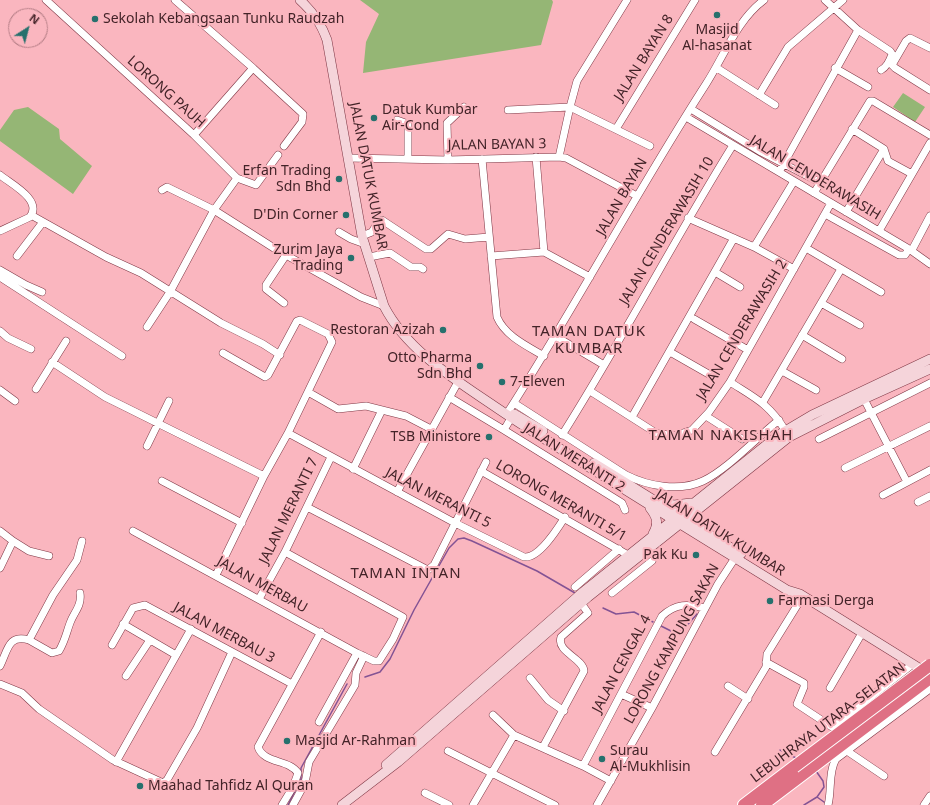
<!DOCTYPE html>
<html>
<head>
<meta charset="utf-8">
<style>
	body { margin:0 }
	#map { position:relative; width:930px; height:805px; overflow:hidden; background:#fab6bf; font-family:"Noto Sans",sans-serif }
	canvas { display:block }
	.north { position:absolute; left:8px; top:8px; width:40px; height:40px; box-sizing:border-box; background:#fab6bf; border:1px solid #b17b83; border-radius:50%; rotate:36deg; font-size:11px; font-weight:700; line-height:16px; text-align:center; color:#432328 }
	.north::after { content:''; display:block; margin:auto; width:14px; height:18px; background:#26706d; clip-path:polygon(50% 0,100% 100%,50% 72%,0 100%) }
</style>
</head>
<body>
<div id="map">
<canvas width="930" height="805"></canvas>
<div class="north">N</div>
</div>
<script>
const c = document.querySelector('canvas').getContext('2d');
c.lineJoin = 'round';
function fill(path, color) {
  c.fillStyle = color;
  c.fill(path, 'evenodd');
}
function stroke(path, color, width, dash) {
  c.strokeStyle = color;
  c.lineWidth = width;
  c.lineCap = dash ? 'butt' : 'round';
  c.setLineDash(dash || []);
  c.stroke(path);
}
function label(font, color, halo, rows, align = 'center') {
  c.font = font + ' "Noto Sans",sans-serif';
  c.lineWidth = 4;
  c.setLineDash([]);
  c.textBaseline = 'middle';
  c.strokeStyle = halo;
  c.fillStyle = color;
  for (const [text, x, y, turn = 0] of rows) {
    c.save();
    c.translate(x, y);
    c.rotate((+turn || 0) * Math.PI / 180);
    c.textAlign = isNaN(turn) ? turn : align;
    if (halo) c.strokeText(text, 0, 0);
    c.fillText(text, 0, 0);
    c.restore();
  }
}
const green = new Path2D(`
	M 360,0 L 552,0 L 553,2 L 541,45 L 363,73 L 366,42 L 379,14 Z
	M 903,93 L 925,107 L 915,122 L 893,107 Z
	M 28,107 L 59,129 L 60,139 L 92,166 L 73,194 L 0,141 L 0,130 L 14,110 Z`);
const stream = new Path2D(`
	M 603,608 L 616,614 L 634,612 L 653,622
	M 659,625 L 675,633 L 682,631 L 697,614
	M 365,677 L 380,672 L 390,659 L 414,610 L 449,548 L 458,539 L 464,538 L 472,541 L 537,571 L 575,593
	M 780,750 L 796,758
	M 817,797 L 824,802
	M 288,805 L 301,779 L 301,768 L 347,684
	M 804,805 L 817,797 L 824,787 L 823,781 L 816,771`);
const street = new Path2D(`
	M 46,0 L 194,135 L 237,178 L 214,210 L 170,292 L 147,327
	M 175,0 L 253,68 L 303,114 L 302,122 L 284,146
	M 825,0 L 858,30 L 890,51 L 892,54 C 890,60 887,67 881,70
	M 930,48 L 910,38 L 906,41 L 892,65 L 895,68 L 930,90
	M 717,68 L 775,105
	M 835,68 L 868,87
	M 759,95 L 788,47 L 843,0
	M 691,109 L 761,152 L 819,182
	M 508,110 L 570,107 L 650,146
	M 686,117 L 909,249 L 930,264
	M 397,120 L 408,124 L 408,159
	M 616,129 L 695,0
	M 852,129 L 884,149 L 888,161 L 912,174
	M 194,135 L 253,68
	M 536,157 L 544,252
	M 559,157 L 570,107 L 577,81 L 627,0
	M 348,158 L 448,160 L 559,157 L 566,158 L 637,196
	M 482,159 L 497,317 C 505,336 527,346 544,356
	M 448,160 L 447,123 L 464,107
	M 779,172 L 858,30
	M 0,175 C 11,184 43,200 30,217 L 0,231
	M 237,178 L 256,185 L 278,155
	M 162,190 L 167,187 L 214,210 L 277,250 L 361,297 L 384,306
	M 814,193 L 870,101 L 873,101 L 930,135
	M 846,212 L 884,149
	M 825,214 L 899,255 L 905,255 L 909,249
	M 31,215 L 106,257 L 141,273 L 221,323 L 263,344 L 280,355
	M 688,218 L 754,247 L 794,269
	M 879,231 L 930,143
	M 339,232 L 351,239 L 365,244
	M 362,236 L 372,232 L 378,222 L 382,220 L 426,249 L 431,249 L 448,234 L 465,239 L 489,237
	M 754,247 L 794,181
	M 806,248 L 881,292
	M 912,250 L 930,216
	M 17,256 L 43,222
	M 491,256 L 544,252 L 590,277
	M 369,257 L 390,253 L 411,267 L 420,267 L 423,269
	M 0,270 L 26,285 L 42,292
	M 715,272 L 740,287
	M 0,277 L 122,356
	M 284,303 L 266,289 L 266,285 L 286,255
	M 821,303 L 860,325
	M 694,319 L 748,350
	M 0,331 L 8,338 L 31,349
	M 802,335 L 842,359
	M 555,336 L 604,365
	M 670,352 L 712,376
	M 52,362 L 105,397 L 264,476
	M 782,371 L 816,390
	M 730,382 C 755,398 769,404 785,430
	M 36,389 L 66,341
	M 0,390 L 15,401
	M 590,391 L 656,433 L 674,436 L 692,430 L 709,412 L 730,382 L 831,203
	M 308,392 L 338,409 L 366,406 L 406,416 L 431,429
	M 449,397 L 504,430 L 511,418
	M 864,399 L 907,482
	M 763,402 L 841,269
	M 514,403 L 626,475 C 648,486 679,492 703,481 C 728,469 756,438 779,420
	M 508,412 C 577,304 637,191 706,84 C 724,56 737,20 764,0
	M 706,416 L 742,439
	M 632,417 L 734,238
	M 504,430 L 622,503 L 625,510
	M 288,433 L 455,523 L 524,557 C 539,559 558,528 565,517
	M 562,435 C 622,340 674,240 733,145
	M 819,439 L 930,383
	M 147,446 L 169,401
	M 845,468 L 930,426
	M 353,469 L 382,410
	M 481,471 L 628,555
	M 162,481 L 242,523
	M 397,492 L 458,382
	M 883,495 L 930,470
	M 918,502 L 930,496
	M 307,507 L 428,570 L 434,565 L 486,462
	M 0,531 L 13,541 L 0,568
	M 133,531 L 357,653 L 374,661 L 379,661 L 393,639 L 403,617 L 285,552
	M 13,541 L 29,551 L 49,556
	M 216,575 L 264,476 L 288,433 L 332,342 L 328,334 L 300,320 L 297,321 L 268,375 L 265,377 L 223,353
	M 575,587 L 619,549
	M 612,593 L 652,561
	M 259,599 L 285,552 L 331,457
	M 123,624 L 176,655
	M 29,640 L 52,653 L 59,651 C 65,641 66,634 70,623 C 74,612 82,606 80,593
	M 112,645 L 133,608 L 145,605 L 292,684
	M 766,662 L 804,683 L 804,687 L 797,704 L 832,727 L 913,664
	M 0,666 C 8,650 8,634 29,640 L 53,595 L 77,560 L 82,541
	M 126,676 L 150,640
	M 530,678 L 548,700 L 564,711
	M 0,684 L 22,693 L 39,709 L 113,760 L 163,783 L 167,780 L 197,728 L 232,652
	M 728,686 L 748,699
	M 830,688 L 862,633
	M 621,694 L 652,708
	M 493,715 L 514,735 L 583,766 L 611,781
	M 319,722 L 357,653
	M 543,747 L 584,671 C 583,658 556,652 561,637 L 588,613 L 581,603
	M 448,751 L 555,805
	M 847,751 L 884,776
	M 715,752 L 766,667 L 767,654 L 803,596
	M 116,762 L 191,629
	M 583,766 L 662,616 C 676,603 688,604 705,608
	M 425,793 L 449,805
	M 282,805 L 293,787 L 298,773 C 289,759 264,764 258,747 L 321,632
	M 293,805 L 305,783 L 309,762 L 355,685 L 356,673 L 364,656
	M 473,805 L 514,735
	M 597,805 L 652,708 L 718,584 L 735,558
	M 828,805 C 832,791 828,772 836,759 L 930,689
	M 924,805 L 930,796`);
const secondary = new Path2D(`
	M 300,0 C 313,12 321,23 327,40 L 362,236 L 384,306 C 407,351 456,380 497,408 C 522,425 548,441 573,457 C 644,502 716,546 787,590 L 800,594 L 927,673
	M 514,414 L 543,431
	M 594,463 L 741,554
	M 663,502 L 674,505 L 691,503
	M 650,508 C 657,517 659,523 653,534
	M 386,765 L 583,592 L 780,434 L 812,415 L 930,359
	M 342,805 L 398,762 L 588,597 L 789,437 L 864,399 L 930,369`);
const highway = new Path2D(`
	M 744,805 L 794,767
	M 762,805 L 930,678`);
const highwayBridge = new Path2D(`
	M 794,767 L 930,665`);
const markers = [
	[717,15,4,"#26706d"],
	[95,19,4,"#26706d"],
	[374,118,4,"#26706d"],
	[339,179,4,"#26706d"],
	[346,215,4,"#26706d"],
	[351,258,4,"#26706d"],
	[443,330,4,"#26706d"],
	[480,366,4,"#26706d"],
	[502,382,4,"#26706d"],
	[489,437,4,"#26706d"],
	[696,555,4,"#26706d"],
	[770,601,4,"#26706d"],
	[287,741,4,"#26706d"],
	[602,759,4,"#26706d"],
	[140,786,4,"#26706d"]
];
const poiNames = [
	["Sekolah Kebangsaan Tunku Raudzah",103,19],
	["Masjid",717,30,"center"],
	["Al-hasanat",717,46,"center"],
	["Datuk Kumbar",382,110],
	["Air-Cond",382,126],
	["Erfan Trading",331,171,"right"],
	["Sdn Bhd",331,187,"right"],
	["D'Din Corner",338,215,"right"],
	["Zurim Jaya",343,250,"right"],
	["Trading",343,266,"right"],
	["Restoran Azizah",435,330,"right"],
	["Otto Pharma",472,358,"right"],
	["Sdn Bhd",472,374,"right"],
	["7-Eleven",510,382],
	["TSB Ministore",481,437,"right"],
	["Pak Ku",688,555,"right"],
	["Farmasi Derga",778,601],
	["Masjid Ar-Rahman",295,741],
	["Surau",610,751],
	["Al-Mukhlisin",610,767],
	["Maahad Tahfidz Al Quran",148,786]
];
const streetNames = [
	["JALAN BAYAN 8",644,58,-58],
	["LORONG PAUH",166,92,42],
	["JALAN BAYAN 3",497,145,-1],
	["JALAN DATUK KUMBAR",368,176,79],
	["JALAN CENDERAWASIH",815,178,31],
	["JALAN BAYAN",622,197,-60],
	["JALAN CENDERAWASIH 10",667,231,-59],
	["JALAN CENDERAWASIH 2",742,330,-59],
	["JALAN MERANTI 2",574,458,32],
	["JALAN MERANTI 5",438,498,27],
	["LORONG MERANTI 5/1",561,501,30],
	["JALAN MERANTI 7",289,511,-64],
	["JALAN DATUK KUMBAR",720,533,32],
	["JALAN MERBAU",262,585,29],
	["JALAN MERBAU 3",224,633,28],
	["LORONG KAMPUNG SAKAN",672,644,-61],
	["JALAN CENGAL 4",622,664,-62],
	["LEBUHRAYA UTARA–SELATAN",828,723,-37]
];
const neighbourhoodNames = [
	["TAMAN DATUK",589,332],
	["KUMBAR",589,349],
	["TAMAN NAKISHAH",721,436],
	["TAMAN INTAN",406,574]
];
fill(green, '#95b675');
stroke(stream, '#835394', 1.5);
stroke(street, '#7f3745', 8);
stroke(secondary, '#7f3745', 10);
stroke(highway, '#fff', 14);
stroke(street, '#fff', 7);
stroke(secondary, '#f5d4da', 9);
stroke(highway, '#df7084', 12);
stroke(highwayBridge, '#fff', 14, []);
stroke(highwayBridge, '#df7084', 12);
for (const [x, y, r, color] of markers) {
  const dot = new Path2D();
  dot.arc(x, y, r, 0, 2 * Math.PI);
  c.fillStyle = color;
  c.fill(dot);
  stroke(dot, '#fab6bf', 1.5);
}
label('14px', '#432328', '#fab6bf', poiNames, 'left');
label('14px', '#432328', '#fab6bf', streetNames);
c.letterSpacing = '1px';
label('15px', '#432328', '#fab6bf', neighbourhoodNames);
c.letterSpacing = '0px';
</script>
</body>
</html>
